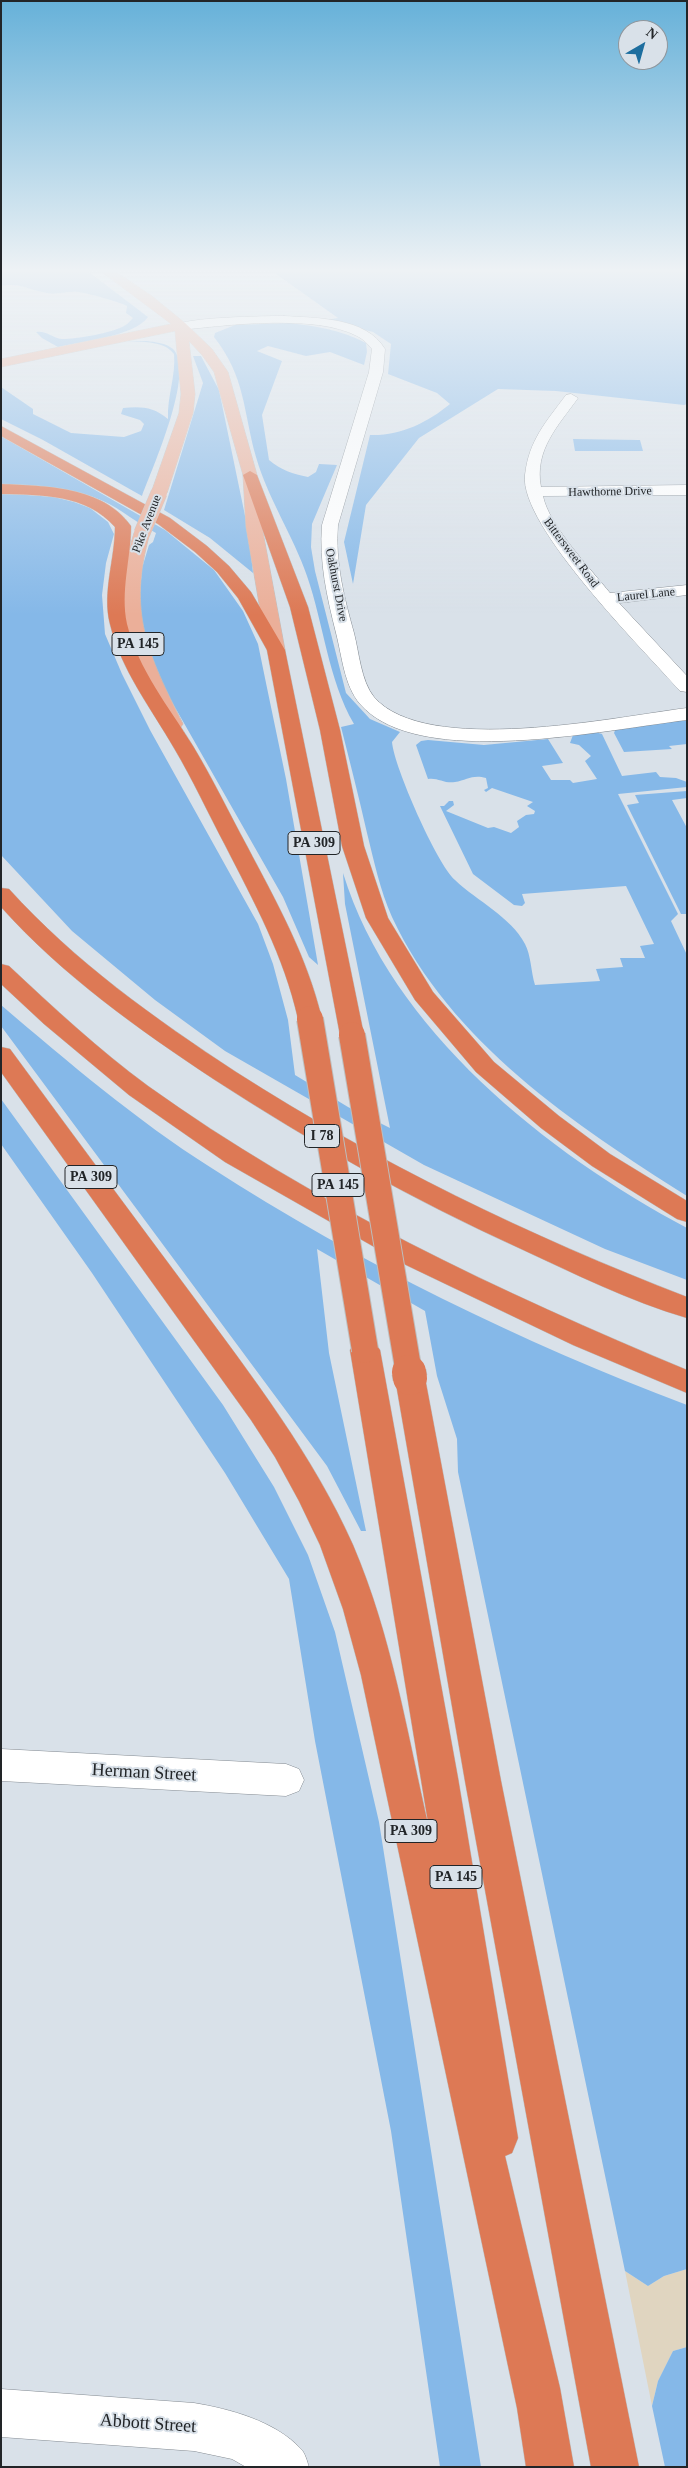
<!DOCTYPE html>
<html>
<head>
<meta charset="utf-8">
<style>
	body { margin:0 }
	#map { position:relative; width:688px; height:2468px; overflow:hidden; background:#d9e1e9; font-family:Georgia,serif }
	canvas { display:block }
	.frame { position:absolute; inset:0; border:2px solid #222528; pointer-events:none }
	.north { position:absolute; left:618px; top:20px; width:50px; height:50px; box-sizing:border-box; background:#d9e1e9; border:1px solid #90969c; border-radius:50%; rotate:38deg; font-size:14px; font-weight:700; line-height:20px; text-align:center; color:#222528 }
	.north::after { content:''; display:block; margin:auto; width:18px; height:22px; background:#1d6e9f; clip-path:polygon(50% 0,100% 100%,50% 72%,0 100%) }
</style>
</head>
<body>
<div id="map">
<canvas width="688" height="2468"></canvas>
<div class="frame"></div>
<div class="north">N</div>
</div>
<script>
const c = document.querySelector('canvas').getContext('2d');
c.lineJoin = 'round';
function fill(path, color) {
  c.fillStyle = color;
  c.fill(path, 'evenodd');
}
function stroke(path, color, width, dash) {
  c.strokeStyle = color;
  c.lineWidth = width;
  c.lineCap = dash ? 'butt' : 'round';
  c.setLineDash(dash || []);
  c.stroke(path);
}
function label(font, color, halo, rows, align = 'center') {
  c.font = font + ' Georgia,serif';
  c.lineWidth = 4;
  c.setLineDash([]);
  c.textBaseline = 'middle';
  c.strokeStyle = halo;
  c.fillStyle = color;
  for (const [text, x, y, turn = 0] of rows) {
    c.save();
    c.translate(x, y);
    c.rotate((+turn || 0) * Math.PI / 180);
    c.textAlign = isNaN(turn) ? turn : align;
    if (halo) c.strokeText(text, 0, 0);
    c.fillText(text, 0, 0);
    c.restore();
  }
}
const industrial = new Path2D(`
	M 687,2269 L 687,2347 L 673,2351 L 658,2381 L 652,2406 L 625,2271 L 648,2286 L 664,2276 Z`);
const green = new Path2D(`
	M 1,269 L 85,269 L 148,317 C 135,336 81,342 58,347 L 42,338 L 36,332 C 46,330 52,338 62,339 C 76,339 112,333 124,326 C 128,324 131,320 133,318 L 126,313 L 127,306 C 120,302 87,293 78,292 C 68,291 58,295 47,293 C 29,290 20,282 1,286 Z
	M 269,269 L 687,269 L 687,404 L 684,405 L 556,391 L 498,389 L 419,438 L 366,505 L 353,584 L 344,542 L 370,435 C 400,436 427,423 450,404 L 437,393 L 388,374 L 391,344 L 373,332 L 325,320 L 338,318 Z
	M 289,323 C 316,326 341,330 366,343 L 367,352 L 364,365 L 330,352 L 306,356 L 268,346 L 257,351 L 282,361 L 262,415 L 269,460 C 281,470 293,474 308,477 L 316,472 L 319,464 L 337,465 L 312,524 L 311,547 L 315,571 L 346,693 L 370,719 L 400,732 L 392,742 C 394,767 437,864 455,880 C 477,901 511,917 525,944 C 531,955 531,972 535,985 L 600,981 L 596,969 L 623,967 L 620,958 L 645,958 L 640,946 L 654,944 L 626,886 L 522,894 L 525,903 L 522,906 L 514,905 L 473,874 L 440,806 L 444,806 L 449,801 L 453,801 L 454,805 L 446,811 L 488,828 L 494,827 L 511,833 L 519,827 L 517,821 L 526,815 L 534,814 L 535,811 L 527,806 L 533,802 L 492,788 L 486,792 L 484,790 L 488,788 L 486,778 C 473,774 467,780 455,782 C 445,784 437,777 428,779 L 416,745 L 421,741 L 428,740 L 484,745 L 548,739 L 563,763 L 542,766 L 551,780 L 570,780 L 573,783 L 597,779 L 585,761 L 591,756 L 579,745 L 570,743 L 573,735 L 595,732 L 602,734 L 622,776 L 656,772 L 660,777 L 676,778 L 687,782 L 687,787 L 618,794 L 678,914 L 671,921 L 687,955 L 687,1196 C 575,1125 450,1042 392,917 C 380,890 374,861 367,833 C 359,798 350,762 341,727 L 354,724 C 328,679 324,625 307,576 C 293,535 268,499 256,457 C 243,411 246,378 214,337 L 215,333 L 235,325 Z
	M 147,341 C 155,342 166,343 173,349 C 196,371 152,469 142,496 L 43,440 L 1,419 L 1,387 L 33,409 L 33,414 L 71,433 L 124,437 L 141,431 L 144,424 L 140,420 L 121,414 L 123,408 C 141,406 154,407 168,419 C 167,396 176,376 174,354 C 164,340 141,342 126,342 Z
	M 193,356 L 201,356 L 219,390 L 249,535 L 253,573 L 210,538 L 164,510 L 203,383 Z
	M 1,436 L 165,530 L 214,570 L 243,611 L 258,644 L 266,683 L 286,779 L 318,965 L 309,957 L 283,897 L 160,681 L 138,617 L 142,568 L 149,545 L 153,542 L 156,533 C 138,524 121,509 103,501 C 72,487 35,486 1,485 Z
	M 573,439 L 640,440 L 643,451 L 575,451 Z
	M 1,493 L 54,497 L 74,502 L 90,508 L 108,522 L 114,534 L 106,563 L 102,595 L 105,634 L 122,674 L 150,730 L 258,924 L 273,964 L 288,1020 L 295,1075 L 348,1107 L 390,1128 L 345,904 L 343,873 C 391,1030 547,1153 687,1228 L 687,1280 L 605,1249 L 424,1165 L 225,1051 L 155,1000 L 72,931 L 1,855 Z
	M 687,720 L 687,744 L 669,746 L 672,749 L 624,752 L 614,733 L 616,728 Z
	M 687,791 L 687,798 L 672,800 L 687,828 L 687,914 L 681,914 L 627,805 L 639,803 L 635,795 Z
	M 1,1005 C 68,1062 136,1120 210,1167 C 360,1264 521,1342 687,1405 L 687,2269 L 664,2276 L 648,2286 L 625,2271 L 458,1472 L 457,1439 L 437,1376 L 425,1311 L 317,1249 L 329,1353 L 366,1531 L 361,1531 L 327,1466 L 1,1026 Z
	M 1,1099 L 223,1405 L 274,1487 L 308,1555 L 335,1632 L 379,1822 L 481,2467 L 440,2467 L 391,2131 L 315,1741 L 289,1579 L 225,1473 L 92,1273 L 1,1144 Z
	M 687,2347 L 687,2467 L 665,2467 L 652,2406 L 658,2381 L 673,2351 Z`);
const minor = new Path2D(`
	M 284,316 C 316,318 366,317 385,349 L 383,372 L 338,525 C 335,562 344,597 354,633 C 359,652 361,681 374,697 C 426,757 615,717 687,708 L 687,720 C 608,729 418,771 360,704 C 344,685 342,656 336,633 C 327,597 319,562 322,525 L 369,372 L 372,349 C 368,344 363,339 357,336 C 315,314 228,325 181,330 L 175,326 C 183,317 267,316 284,316 Z
	M 571,394 L 578,398 C 558,426 534,450 541,487 L 687,485 L 687,495 L 543,496 C 549,526 591,569 610,593 L 687,585 L 687,595 L 619,603 L 687,676 L 687,692 L 680,691 C 644,650 519,526 525,475 C 529,440 546,422 566,395 Z
	M 1,1749 L 286,1764 L 299,1769 L 304,1780 L 299,1791 L 286,1796 L 1,1781 Z
	M 1,2389 L 194,2403 C 230,2409 275,2421 301,2449 C 305,2453 307,2461 309,2467 L 246,2467 L 232,2459 L 194,2451 L 1,2437 Z`);
const major = new Path2D(`
	M 98,269 L 112,269 L 152,296 L 185,323 L 212,349 L 228,372 L 257,475 L 262,527 L 285,650 L 282,654 L 270,654 L 267,650 L 246,527 L 243,475 L 214,372 L 202,355 L 189,341 L 195,394 L 193,413 L 167,493 L 159,498 L 151,493 L 179,413 L 181,394 L 175,331 L 1,367 L 1,359 L 171,324 Z
	M 142,528 L 150,533 C 127,612 148,654 183,724 L 180,728 L 166,728 L 163,724 C 130,653 110,612 134,533 Z`);
const highway = new Path2D(`
	M 1,426 L 170,518 L 207,546 L 229,566 L 251,592 L 285,650 L 364,1035 L 361,1040 L 352,1042 L 343,1040 L 340,1035 L 267,650 L 238,598 L 217,572 L 195,552 L 158,524 L 1,436 Z
	M 250,471 L 257,475 L 308,607 L 340,730 L 364,846 L 388,918 L 433,992 L 494,1062 L 559,1116 L 610,1154 L 687,1201 L 687,1222 L 677,1219 L 592,1166 L 541,1128 L 476,1072 L 415,1000 L 366,918 L 342,846 L 320,730 L 290,607 L 243,475 Z
	M 1,484 C 45,486 103,486 131,526 C 131,559 120,591 127,624 C 138,669 169,707 193,746 C 213,779 229,813 247,846 C 277,903 307,956 322,1019 L 318,1024 L 310,1026 L 302,1024 L 298,1019 C 284,956 254,902 225,845 C 208,813 193,780 174,748 C 151,708 121,670 110,624 C 102,592 115,559 115,527 C 86,494 42,495 1,494 Z
	M 1,888 L 9,889 C 75,962 154,1018 236,1072 C 378,1163 529,1236 687,1297 L 687,1318 C 629,1301 573,1273 519,1248 C 413,1200 312,1143 215,1080 C 138,1029 63,976 1,907 Z
	M 1,964 L 9,966 C 54,1008 99,1050 148,1086 C 311,1203 502,1293 687,1370 L 687,1393 L 573,1345 L 406,1265 L 225,1162 L 129,1095 L 44,1024 L 1,984 Z
	M 1,1047 L 10,1049 C 71,1132 133,1216 195,1299 C 253,1378 313,1455 353,1545 C 392,1636 407,1733 429,1828 L 350,1350 L 355,1343 L 365,1340 L 375,1343 L 380,1350 L 458,1778 L 518,2138 L 512,2153 L 505,2156 L 560,2388 L 574,2467 L 526,2467 L 517,2408 L 361,1675 L 343,1609 L 320,1545 L 299,1501 L 275,1457 L 251,1420 L 1,1072 Z
	M 410,1367 L 421,1370 L 425,1378 L 501,1781 L 639,2467 L 591,2467 L 465,1781 L 395,1378 L 399,1370 Z`);
const majorBridge = new Path2D(`
	M 142,533 L 159,493`);
const highwayBridgeFar1 = new Path2D(`
	M 310,1019 L 365,1350
	M 352,1035 L 409,1373`);
const highwayBridge = new Path2D(`
	M 409,1372 L 410,1378`);
const farStreetnames = [
	["Hawthorne Drive",610,492,-1],
	["Pike Avenue",147,524,-69],
	["Bittersweet Road",571,553,53],
	["Oakhurst Drive",336,585,79],
	["Laurel Lane",646,595,-6]
];
const shields = [
	[138,644,52],
	[314,843,52],
	[322,1136,35],
	[91,1177,52],
	[338,1185,52],
	[411,1831,52],
	[456,1877,52]
];
const shieldNames = [
	["PA 145",138,644],
	["PA 309",314,843],
	["I 78",322,1136],
	["PA 309",91,1177],
	["PA 145",338,1185],
	["PA 309",411,1831],
	["PA 145",456,1877]
];
const nearStreetnames = [
	["Herman Street",144,1773,3],
	["Abbott Street",148,2424,4]
];
fill(industrial, '#e0d5c0');
fill(green, '#85b8e8');
stroke(minor, '#848b92', 1);
stroke(major, '#bdbebe', 1);
stroke(highway, '#bdbebe', 1);
fill(minor, '#fff');
fill(major, '#ebaf99');
fill(highway, '#dd7955');
stroke(majorBridge, '#bdbebe', 17, []);
stroke(highwayBridgeFar1, '#bdbebe', 28, []);
stroke(highwayBridge, '#bdbebe', 35, []);
stroke(majorBridge, '#ebaf99', 16);
stroke(highwayBridgeFar1, '#dd7955', 26);
stroke(highwayBridge, '#dd7955', 34);
const sky = c.createLinearGradient(0, 0, 0, 615);
sky.addColorStop(0, '#66b1d9');
sky.addColorStop(0.44, '#eef2f5');
sky.addColorStop(1, '#eef2f500');
c.fillStyle = sky;
c.fillRect(0, 0, 688, 615);
label('12px', '#222528', '#d9e1e9', farStreetnames);
for (const [x, y, w] of shields) {
  const box = new Path2D();
  box.roundRect(x - w / 2, y - 11.5, w, 23, 4);
  c.fillStyle = '#d9e1e9';
  c.fill(box);
  stroke(box, '#222528', 1);
}
label('bold 14px', '#222528', null, shieldNames);
label('18px', '#222528', '#d9e1e9', nearStreetnames);
</script>
</body>
</html>
